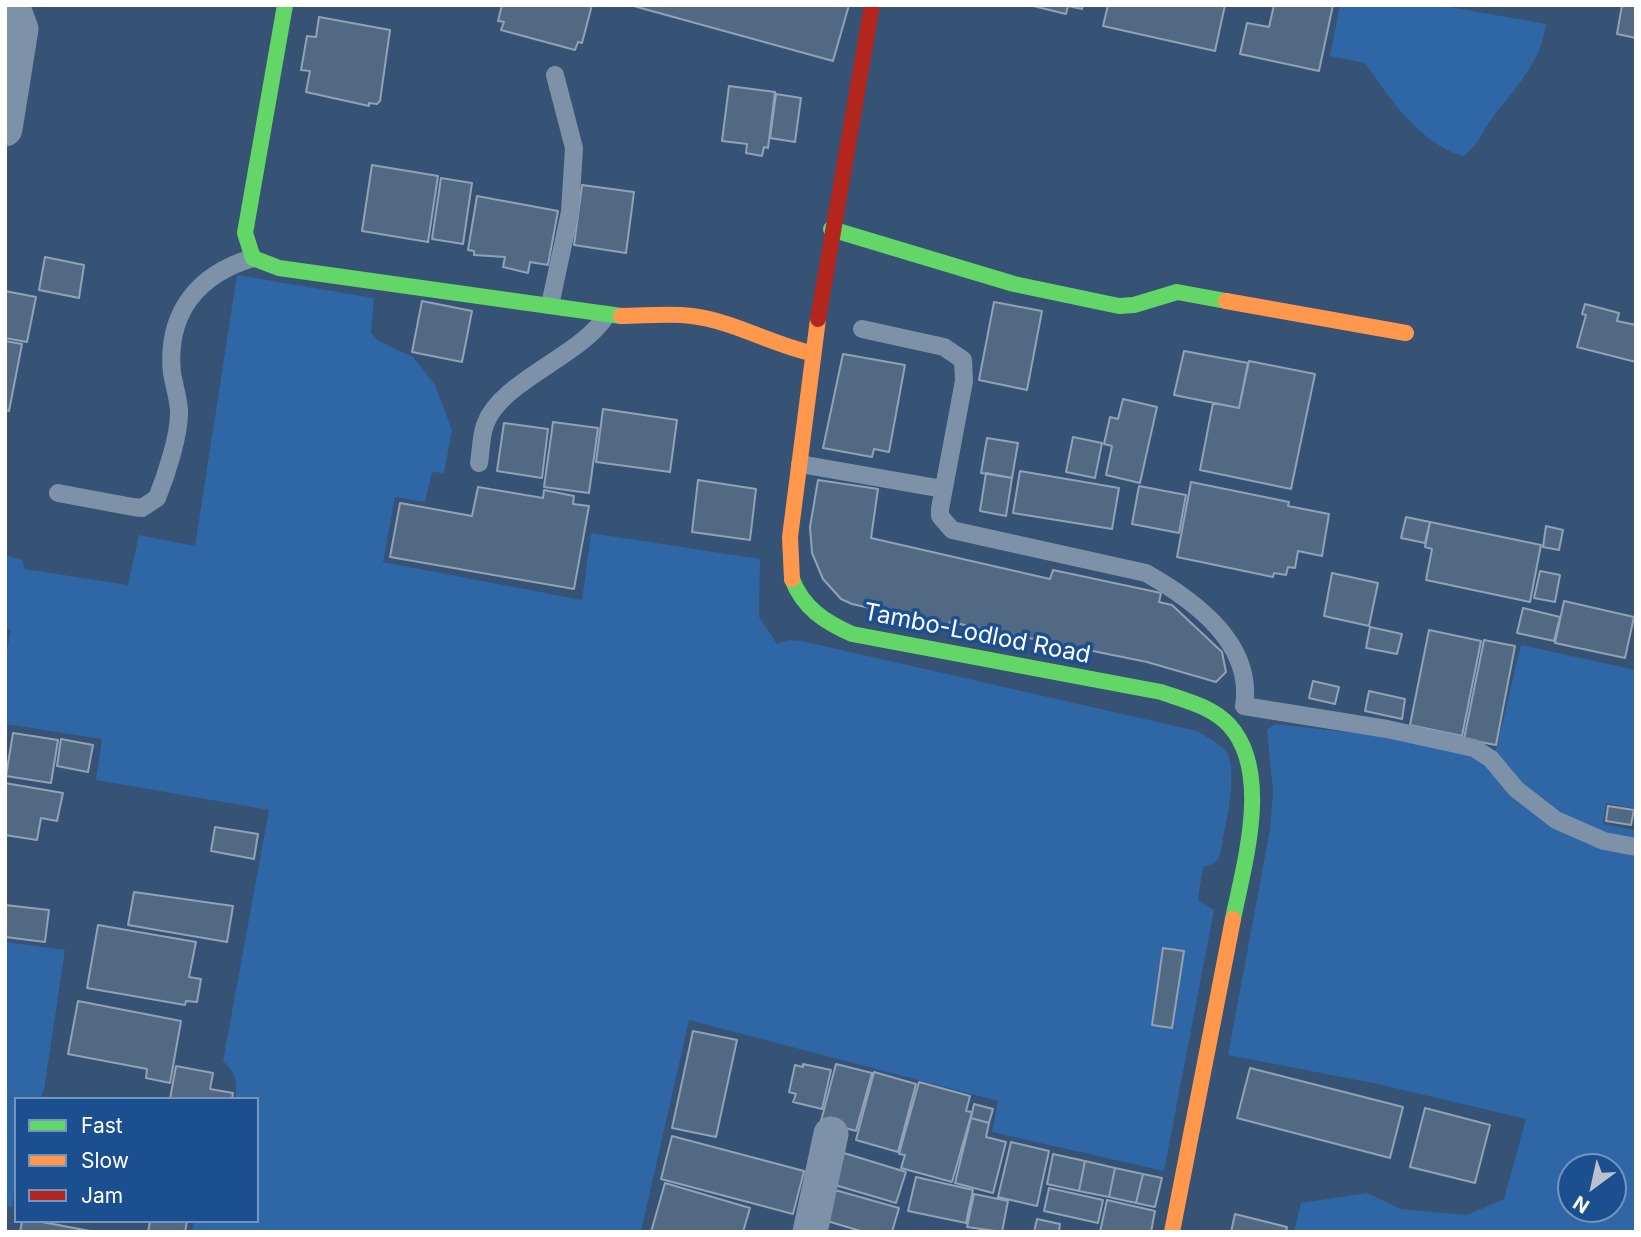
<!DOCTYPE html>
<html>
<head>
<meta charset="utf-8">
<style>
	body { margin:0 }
	#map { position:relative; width:1641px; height:1237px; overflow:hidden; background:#365274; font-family:Inter,sans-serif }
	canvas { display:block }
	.frame { position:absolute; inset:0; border:7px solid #fff; pointer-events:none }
	.legend { position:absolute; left:14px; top:1097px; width:245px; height:126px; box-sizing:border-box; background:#1b4f8f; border:2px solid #7695bc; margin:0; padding:9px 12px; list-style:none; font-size:21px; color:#fff }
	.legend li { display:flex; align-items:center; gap:14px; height:35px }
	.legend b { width:35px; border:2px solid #7695bc }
	.north { position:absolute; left:1557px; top:1153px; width:70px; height:70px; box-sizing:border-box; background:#1b4f8f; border:2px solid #7695bc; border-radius:50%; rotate:213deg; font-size:19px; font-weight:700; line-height:28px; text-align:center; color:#fff }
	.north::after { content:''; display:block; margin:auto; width:24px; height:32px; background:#b9c2ce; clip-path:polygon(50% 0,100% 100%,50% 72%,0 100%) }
</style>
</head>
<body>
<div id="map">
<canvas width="1641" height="1237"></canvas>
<div class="frame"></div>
<ul class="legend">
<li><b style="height:9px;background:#63d668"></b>Fast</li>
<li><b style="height:9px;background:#ff974d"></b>Slow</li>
<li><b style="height:9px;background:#b3261e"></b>Jam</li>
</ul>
<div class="north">N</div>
</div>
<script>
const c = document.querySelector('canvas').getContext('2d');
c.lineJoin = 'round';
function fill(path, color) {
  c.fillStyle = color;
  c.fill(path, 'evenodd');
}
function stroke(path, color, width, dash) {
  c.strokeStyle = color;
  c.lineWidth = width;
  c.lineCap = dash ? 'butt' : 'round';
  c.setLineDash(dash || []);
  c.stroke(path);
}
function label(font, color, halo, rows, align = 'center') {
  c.font = font + ' Inter,sans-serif';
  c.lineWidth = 7;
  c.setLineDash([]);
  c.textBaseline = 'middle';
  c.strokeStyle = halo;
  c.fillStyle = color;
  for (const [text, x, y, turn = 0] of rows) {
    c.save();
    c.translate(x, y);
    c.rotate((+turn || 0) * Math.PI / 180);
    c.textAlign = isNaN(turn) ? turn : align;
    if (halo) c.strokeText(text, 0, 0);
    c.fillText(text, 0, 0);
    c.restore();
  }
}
const green = new Path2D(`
	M 1340,5 L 1439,5 L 1546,24 C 1541,63 1515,88 1493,117 C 1482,131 1478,147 1463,156 C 1419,143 1391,100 1365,63 L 1330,56 Z
	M 237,275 L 374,298 L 371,333 L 379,341 L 413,357 L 435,385 L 452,430 L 444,473 L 432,472 L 425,502 L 395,497 L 383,562 L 582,600 L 591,533 L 760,559 L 759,617 L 777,644 L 788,640 L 802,641 L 1197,731 C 1206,737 1223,744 1228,754 C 1238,777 1224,830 1220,855 L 1215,863 L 1203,867 L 1198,900 L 1214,910 L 1164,1171 L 992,1132 L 998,1101 L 689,1020 L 641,1232 L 192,1232 L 194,1221 L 257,1221 L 257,1099 L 235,1099 C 238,1082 236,1073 223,1061 L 269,810 L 96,780 L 102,739 L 5,724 L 5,659 L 11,630 L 5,628 L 5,555 L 23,560 L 24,569 L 128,585 L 139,535 L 195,546 Z
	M 1521,645 L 1636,670 L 1636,809 L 1606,803 L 1603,824 L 1634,830 L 1636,823 L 1636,1232 L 1294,1232 L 1301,1203 L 1367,1193 L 1401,1209 L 1467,1215 L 1504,1199 L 1526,1119 L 1378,1084 L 1228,1055 L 1270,829 L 1273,791 L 1267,730 L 1275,724 L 1426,741 L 1467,755 L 1496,750 ZM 1571,1167 L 1613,1167 L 1613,1209 L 1571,1209 Z
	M 5,942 L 65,950 L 44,1090 L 40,1099 L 16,1099 L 16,1183 L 12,1207 L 5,1205 Z`);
const building = new Path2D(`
	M 502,5 L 592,5 L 582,43 L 578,42 L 575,50 L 501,30 L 504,22 L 498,21 Z
	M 630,5 L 849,5 L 833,61 Z
	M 1029,5 L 1083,5 L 1082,9 L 1068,6 L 1066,14 Z
	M 1108,5 L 1225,5 L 1215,51 L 1103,26 Z
	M 1274,5 L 1333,5 L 1319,71 L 1240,54 L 1247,23 L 1269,27 Z
	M 1622,5 L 1636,5 L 1636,38 L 1617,34 Z
	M 319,17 L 390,30 L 380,101 L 377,104 L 369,103 L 369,106 L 306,92 L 310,71 L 301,70 L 307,36 L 316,37 Z
	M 729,86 L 775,92 L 768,148 L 764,147 L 762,156 L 746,153 L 747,144 L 722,141 Z
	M 776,94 L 801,98 L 795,142 L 770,138 Z
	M 372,165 L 438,176 L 428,242 L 362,231 Z
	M 441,178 L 472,183 L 463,244 L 432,239 Z
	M 582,185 L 634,192 L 626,253 L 574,245 Z
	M 477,196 L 558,211 L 548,265 L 530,262 L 528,273 L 503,267 L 505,257 L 474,255 L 474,251 L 468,250 Z
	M 45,257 L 84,265 L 79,298 L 39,290 Z
	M 5,291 L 36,297 L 27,342 L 5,338 Z
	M 422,301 L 472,311 L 462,362 L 412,352 Z
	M 994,302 L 1042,311 L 1027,390 L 979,380 Z
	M 1585,304 L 1619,313 L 1617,321 L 1636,325 L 1636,362 L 1577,347 L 1586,315 L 1582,314 Z
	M 5,341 L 22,344 L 9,411 L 5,410 Z
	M 1184,351 L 1248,363 L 1239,408 L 1174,395 Z
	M 843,354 L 905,365 L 889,452 L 874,449 L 872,457 L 823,448 Z
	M 1249,361 L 1315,374 L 1291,489 L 1200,470 L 1213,403 L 1239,408 Z
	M 1123,399 L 1157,407 L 1140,483 L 1106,475 L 1112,446 L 1104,444 L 1110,417 L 1118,419 Z
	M 603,409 L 677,420 L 670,472 L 596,462 Z
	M 553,422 L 598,428 L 589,493 L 544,487 Z
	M 504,423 L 548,429 L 542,478 L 497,471 Z
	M 1073,437 L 1102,443 L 1095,478 L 1066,472 Z
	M 987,438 L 1018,443 L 1012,478 L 981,473 Z
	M 1020,471 L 1119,488 L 1112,529 L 1013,513 Z
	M 986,473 L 1012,478 L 1006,516 L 980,511 Z
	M 698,480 L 756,489 L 750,540 L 692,532 Z
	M 818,480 L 878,489 L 871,538 L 1050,579 L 1053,570 L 1161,593 L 1159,602 L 1172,605 L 1222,652 L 1226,672 L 1216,682 L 1147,662 L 950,622 L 949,626 L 852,604 L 841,599 L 823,579 L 812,553 L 810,527 Z
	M 1191,482 L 1289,502 L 1288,506 L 1329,514 L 1322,556 L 1298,551 L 1295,568 L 1288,567 L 1286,575 L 1274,573 L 1273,577 L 1177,557 Z
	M 1139,486 L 1186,495 L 1179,533 L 1132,524 Z
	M 478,487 L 543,498 L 544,490 L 574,496 L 573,504 L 589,506 L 574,589 L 390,557 L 400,503 L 472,516 Z
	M 1406,517 L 1430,522 L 1425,543 L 1401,538 Z
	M 1430,522 L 1541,545 L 1530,602 L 1426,580 L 1432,549 L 1425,547 Z
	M 1546,526 L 1563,530 L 1559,550 L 1543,547 Z
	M 1540,571 L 1560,575 L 1555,602 L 1534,598 Z
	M 1332,573 L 1378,583 L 1369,626 L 1324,616 Z
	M 1564,601 L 1634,617 L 1625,658 L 1555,643 Z
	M 1523,608 L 1560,617 L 1554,641 L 1517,633 Z
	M 1370,627 L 1402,634 L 1397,654 L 1366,648 Z
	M 1429,630 L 1481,641 L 1462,736 L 1410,725 Z
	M 1484,640 L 1515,646 L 1496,745 L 1464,739 Z
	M 1313,681 L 1339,687 L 1335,704 L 1309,698 Z
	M 1369,691 L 1405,699 L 1402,719 L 1365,711 Z
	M 13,733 L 58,740 L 51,783 L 6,776 Z
	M 61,739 L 93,745 L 88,772 L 57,766 Z
	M 5,783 L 63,793 L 57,821 L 41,818 L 37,840 L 5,835 Z
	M 1608,806 L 1634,810 L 1631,825 L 1606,821 Z
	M 215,827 L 258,834 L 254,859 L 211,851 Z
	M 134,892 L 233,906 L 227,942 L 128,925 Z
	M 5,905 L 49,910 L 45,942 L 5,937 Z
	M 98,925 L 196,942 L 189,977 L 201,979 L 197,1002 L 186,1001 L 185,1005 L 87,988 Z
	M 1163,948 L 1184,951 L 1172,1028 L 1152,1025 Z
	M 78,1001 L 181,1021 L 170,1083 L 146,1078 L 147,1069 L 68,1054 Z
	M 693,1031 L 737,1040 L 716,1137 L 672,1128 Z
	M 803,1064 L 831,1070 L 822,1109 L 793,1102 L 796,1094 L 789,1092 L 795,1065 L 803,1067 Z
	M 836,1064 L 872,1073 L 856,1131 L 821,1121 Z
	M 176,1066 L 213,1073 L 210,1089 L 233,1093 L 232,1099 L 170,1099 Z
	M 1250,1068 L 1403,1107 L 1390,1158 L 1237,1118 Z
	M 874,1072 L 916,1084 L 898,1152 L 856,1140 Z
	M 919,1082 L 970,1096 L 966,1111 L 972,1112 L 952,1182 L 901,1168 L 905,1155 L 899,1154 Z
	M 974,1104 L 993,1109 L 989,1123 L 971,1118 Z
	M 1425,1108 L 1490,1125 L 1475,1183 L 1410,1167 Z
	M 971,1118 L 989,1123 L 986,1137 L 1006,1142 L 993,1193 L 955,1183 Z
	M 672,1136 L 804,1171 L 793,1214 L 661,1179 Z
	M 1011,1142 L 1049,1151 L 1037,1206 L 998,1197 Z
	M 844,1153 L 906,1172 L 896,1203 L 835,1185 Z
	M 1053,1154 L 1085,1161 L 1079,1191 L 1047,1184 Z
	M 1085,1161 L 1115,1168 L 1109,1197 L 1079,1191 Z
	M 1115,1168 L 1143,1174 L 1136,1203 L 1109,1197 Z
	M 1143,1174 L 1162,1178 L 1155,1207 L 1136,1203 Z
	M 916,1177 L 973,1190 L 966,1223 L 908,1211 Z
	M 665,1183 L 750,1208 L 743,1232 L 651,1232 Z
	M 1049,1188 L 1103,1200 L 1098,1223 L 1044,1211 Z
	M 835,1190 L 899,1208 L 892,1232 L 864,1232 L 827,1221 Z
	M 974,1194 L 1008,1201 L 1002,1232 L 967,1227 Z
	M 1107,1200 L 1155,1211 L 1151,1232 L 1100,1232 Z
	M 1235,1214 L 1287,1227 L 1286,1232 L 1231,1232 Z
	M 1037,1219 L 1060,1224 L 1059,1232 L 1034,1232 Z
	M 22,1221 L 37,1221 L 90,1231 L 20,1232 Z
	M 150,1221 L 187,1221 L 185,1232 L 148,1232 Z`);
const lane = new Path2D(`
	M 550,305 L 570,212 L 574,148 L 555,75
	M 862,329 L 944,347 L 963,360 L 964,381 L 940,509 L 940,516 L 952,530 L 1146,573 C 1195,601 1254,644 1244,706 L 1387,729 L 1474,748 L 1491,759 L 1516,789 L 1556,820 L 1604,841 L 1636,847
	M 479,463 C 481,451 481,436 485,425 C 500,381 580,357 606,316
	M 800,464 L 943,489
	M 58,493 L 133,507 L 142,508 L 157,498 C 166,476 180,434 179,410 C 178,397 174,385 172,373 C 166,313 198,274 253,258`);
const street = new Path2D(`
	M 5,7 L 15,13 L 21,29 L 5,129
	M 810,1232 L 831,1134`);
const fast = new Path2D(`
	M 285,5 L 245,233 L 253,258 L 279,268 L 621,316
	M 831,229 L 1014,284 L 1119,306 L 1134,305 L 1177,292 L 1226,301
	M 792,579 C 803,608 825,622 852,634 L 1161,692 C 1184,700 1211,706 1229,725 C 1272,772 1244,864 1233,919`);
const slow = new Path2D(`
	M 1226,301 L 1406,333
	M 621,316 C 644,316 669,313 692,316 C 733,321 771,344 811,353
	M 792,579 L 790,537 L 818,319
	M 1172,1232 L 1233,919`);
const jam = new Path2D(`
	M 818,319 L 872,5`);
const streetNames = [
	["Tambo-Lodlod Road",977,634,11]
];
fill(green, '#2f66a5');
fill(building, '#526984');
stroke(building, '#92a2b6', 2);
stroke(lane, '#7d92a8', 18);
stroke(street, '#7d92a8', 35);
stroke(fast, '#63d668', 16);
stroke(slow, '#ff974d', 16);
stroke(jam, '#b3261e', 16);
label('24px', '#fff', '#1b4f8f', streetNames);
</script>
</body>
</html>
